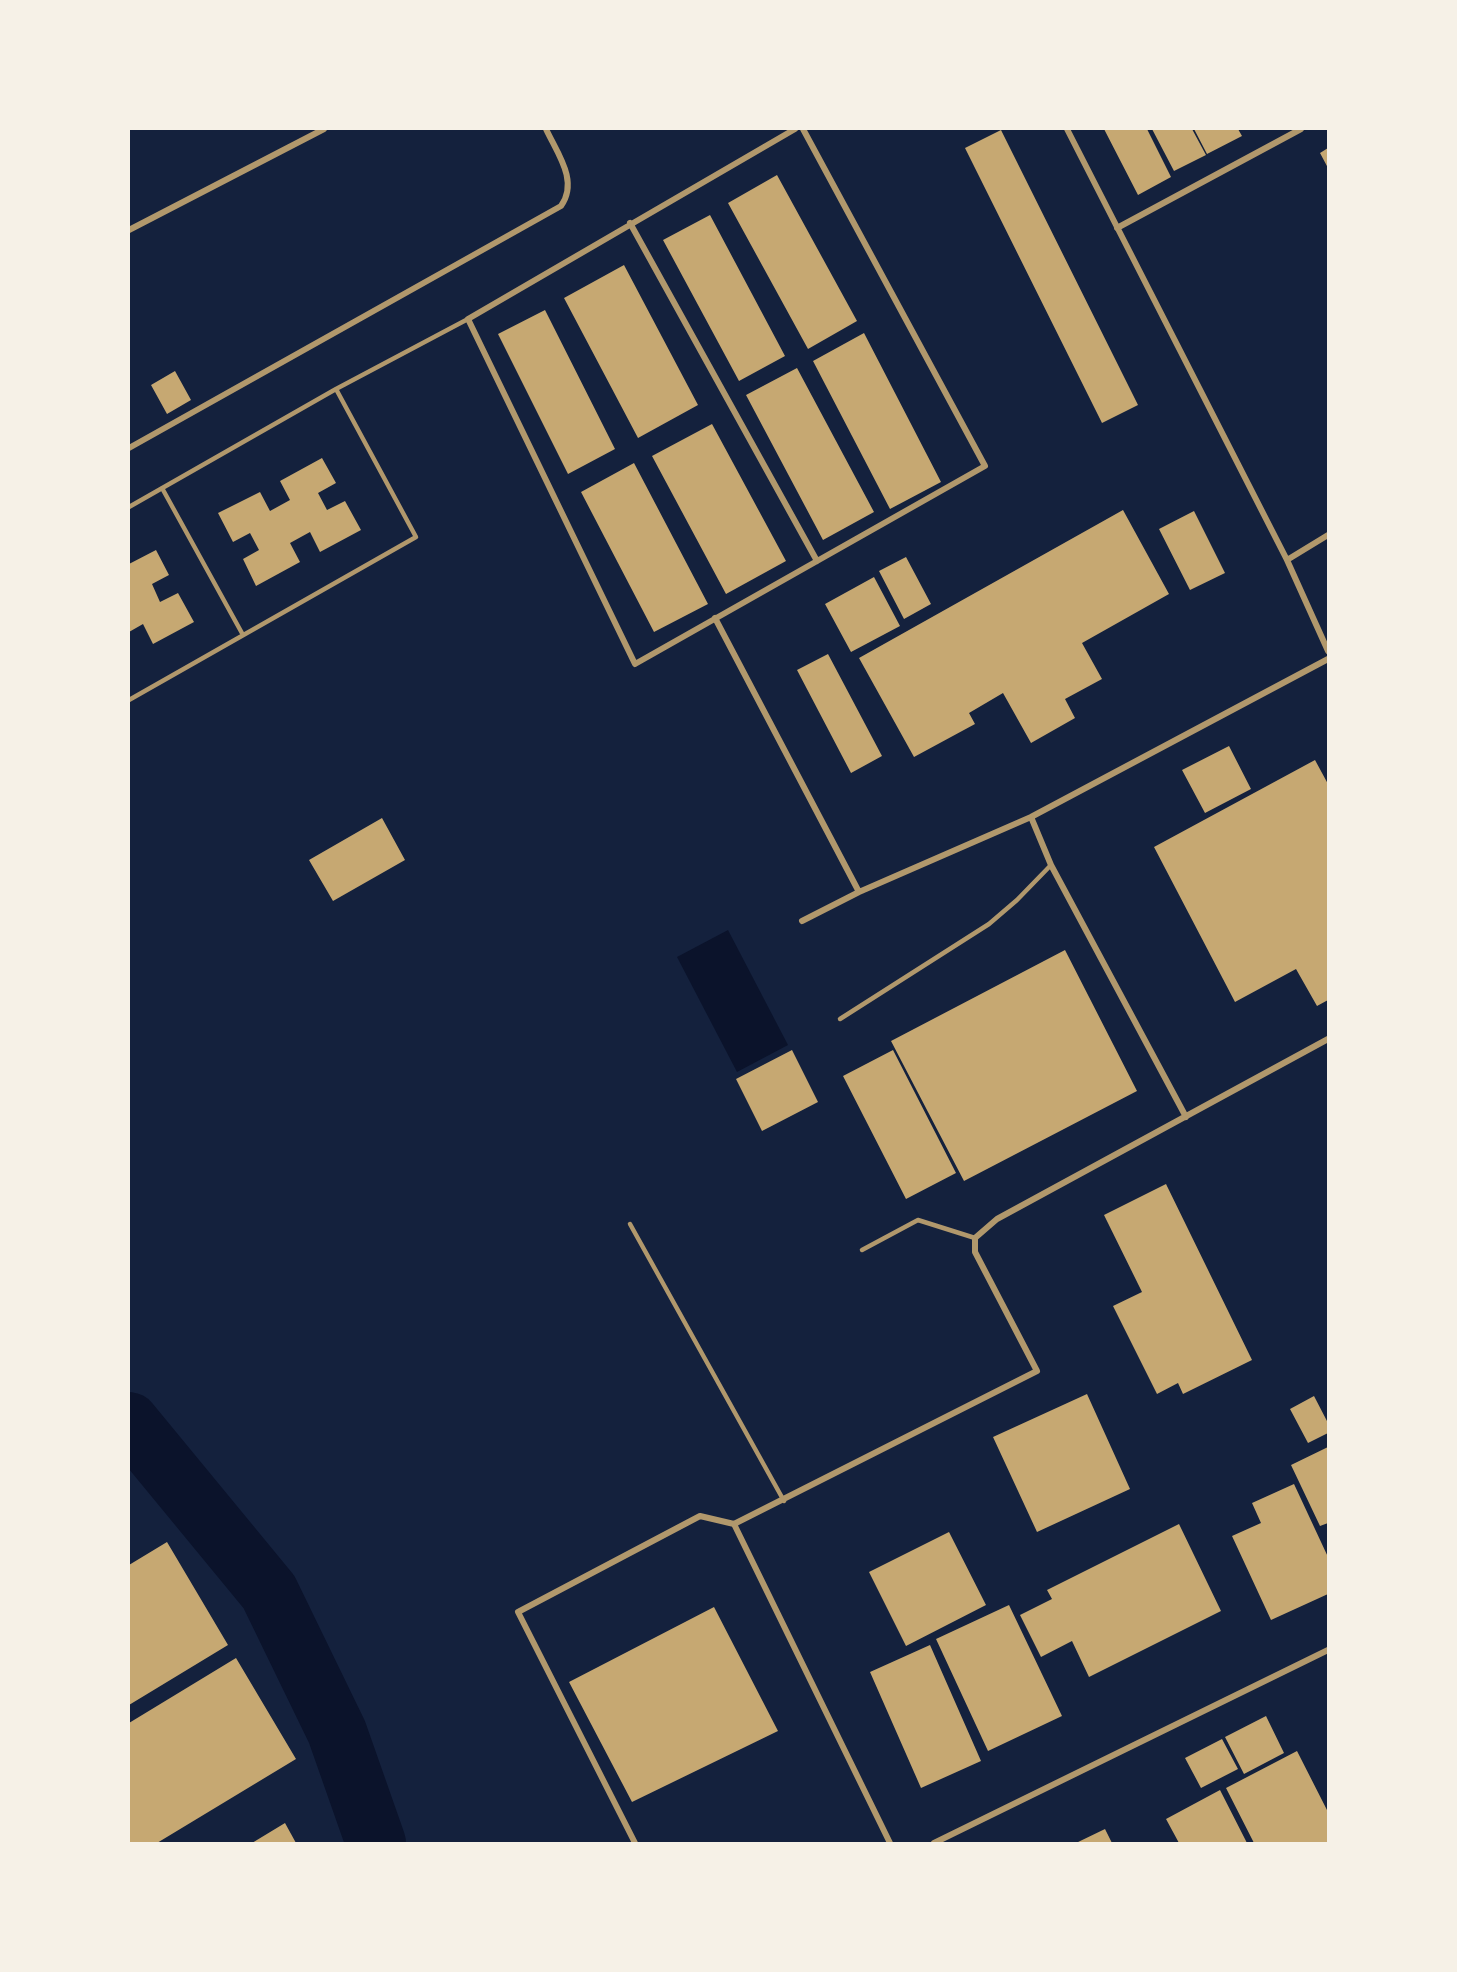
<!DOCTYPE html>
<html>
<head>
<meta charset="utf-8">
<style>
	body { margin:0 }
	#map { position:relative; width:1457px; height:1972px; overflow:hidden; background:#14213d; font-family:Literata,serif }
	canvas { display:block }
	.frame { position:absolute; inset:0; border:130px solid #f6f1e7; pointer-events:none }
</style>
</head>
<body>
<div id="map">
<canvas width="1457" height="1972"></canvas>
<div class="frame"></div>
</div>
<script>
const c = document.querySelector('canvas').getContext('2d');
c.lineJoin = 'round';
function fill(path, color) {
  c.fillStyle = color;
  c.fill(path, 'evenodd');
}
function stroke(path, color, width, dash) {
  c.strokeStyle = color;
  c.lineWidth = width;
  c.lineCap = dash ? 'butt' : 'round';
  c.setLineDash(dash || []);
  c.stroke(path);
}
const water = new Path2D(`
	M 728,930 L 788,1045 L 737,1072 L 677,957 Z`);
const river = new Path2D(`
	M 129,1422 L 269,1592 L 337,1732 L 376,1843`);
const building = new Path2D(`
	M 1104,129 L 1147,129 L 1171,177 L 1138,195 Z
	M 1152,129 L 1192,129 L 1206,155 L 1174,171 Z
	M 1194,129 L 1238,129 L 1242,136 L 1207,154 Z
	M 1001,130 L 1138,405 L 1102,423 L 965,148 Z
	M 1328,148 L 1328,168 L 1320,153 Z
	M 777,175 L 857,321 L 808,349 L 728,203 Z
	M 710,215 L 785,356 L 739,381 L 663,240 Z
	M 624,265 L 698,405 L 638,438 L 564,298 Z
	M 545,310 L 615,449 L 568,474 L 498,334 Z
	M 864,333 L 941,482 L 890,509 L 813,361 Z
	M 797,368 L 874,512 L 823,540 L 746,395 Z
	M 175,371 L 191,400 L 167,414 L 151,385 Z
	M 712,424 L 786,561 L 726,594 L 652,456 Z
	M 322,458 L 336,483 L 318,493 L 327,510 L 345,501 L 361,530 L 320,552 L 310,532 L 290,543 L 300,562 L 256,586 L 243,559 L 259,550 L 250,533 L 233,542 L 218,513 L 260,492 L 270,511 L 290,500 L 280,481 Z
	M 634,463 L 708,604 L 654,632 L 581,492 Z
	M 1123,510 L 1169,594 L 1082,643 L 1102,679 L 1065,699 L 1075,718 L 1031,743 L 1003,693 L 969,713 L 975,724 L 914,757 L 859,658 Z
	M 1194,511 L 1225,573 L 1190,590 L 1159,529 Z
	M 156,550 L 169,575 L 152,584 L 160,602 L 178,593 L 194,622 L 153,644 L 143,624 L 129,632 L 129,564 Z
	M 906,557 L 931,604 L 904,619 L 879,571 Z
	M 874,577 L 900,626 L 851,652 L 825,604 Z
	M 828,654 L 882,756 L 851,773 L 797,670 Z
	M 1229,746 L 1251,789 L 1205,813 L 1182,770 Z
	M 1315,760 L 1328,784 L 1328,1000 L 1317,1006 L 1296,969 L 1235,1002 L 1154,847 Z
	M 382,818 L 405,860 L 333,901 L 309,860 Z
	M 1065,950 L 1137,1091 L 964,1181 L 891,1041 Z
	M 792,1050 L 818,1102 L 762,1131 L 736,1079 Z
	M 893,1050 L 956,1173 L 906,1199 L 843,1076 Z
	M 1166,1184 L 1252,1360 L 1183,1394 L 1178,1383 L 1157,1394 L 1113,1306 L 1142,1292 L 1104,1215 Z
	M 1087,1394 L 1130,1489 L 1037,1532 L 993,1437 Z
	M 1314,1396 L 1328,1423 L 1328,1433 L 1308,1443 L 1290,1409 Z
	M 1328,1447 L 1328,1523 L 1320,1526 L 1291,1465 Z
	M 1294,1484 L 1328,1557 L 1328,1594 L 1271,1620 L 1232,1536 L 1261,1523 L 1252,1503 Z
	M 1179,1524 L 1221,1611 L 1089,1677 L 1072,1641 L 1041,1657 L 1020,1615 L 1052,1599 L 1047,1590 Z
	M 949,1532 L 986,1605 L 906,1646 L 869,1572 Z
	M 167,1542 L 228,1645 L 129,1705 L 129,1565 Z
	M 1009,1605 L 1062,1716 L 988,1751 L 936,1639 Z
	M 714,1607 L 778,1731 L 632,1802 L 569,1682 Z
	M 930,1645 L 981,1761 L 921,1788 L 870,1672 Z
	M 236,1658 L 296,1759 L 157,1843 L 129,1843 L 129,1723 Z
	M 1266,1716 L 1284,1753 L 1244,1774 L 1225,1737 Z
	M 1222,1739 L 1238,1769 L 1201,1788 L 1185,1758 Z
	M 1297,1751 L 1328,1812 L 1328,1843 L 1254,1843 L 1226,1788 Z
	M 1220,1790 L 1247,1843 L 1179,1843 L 1166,1819 Z
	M 285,1823 L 296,1843 L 252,1843 Z
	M 1105,1829 L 1112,1843 L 1076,1843 Z`);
const service = new Path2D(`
	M 162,488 L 243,635
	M 129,507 L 336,389 L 468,319
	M 129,700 L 416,537 L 336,389
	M 840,1019 L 989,924 L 1017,900 L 1051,865
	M 630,1224 L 784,1501
	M 862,1250 L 918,1220 L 975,1238`);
const minor = new Path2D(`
	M 795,129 L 468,319 L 635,664 L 985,466 L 803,129
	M 1067,129 L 1287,560 L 1328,651
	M 630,223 L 817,561
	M 1117,228 L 1301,129
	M 129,230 L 324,129
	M 129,448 L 561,206 C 579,181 557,153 546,129
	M 1287,560 L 1328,535
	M 715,618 L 859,892
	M 1031,817 L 1051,865 L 1186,1117
	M 802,921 L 859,892 L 1031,817 L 1328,659
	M 734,1524 L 890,1843
	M 635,1843 L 518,1612 L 700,1516 L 734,1524 L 1037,1371 L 975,1252 L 975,1238 L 997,1219 L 1328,1039
	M 934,1843 L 1328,1650`);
fill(water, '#0b132b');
stroke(river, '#0b132b', 60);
fill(building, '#c6a872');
stroke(service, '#b1986c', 4.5);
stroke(minor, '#b1986c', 6);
</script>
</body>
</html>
